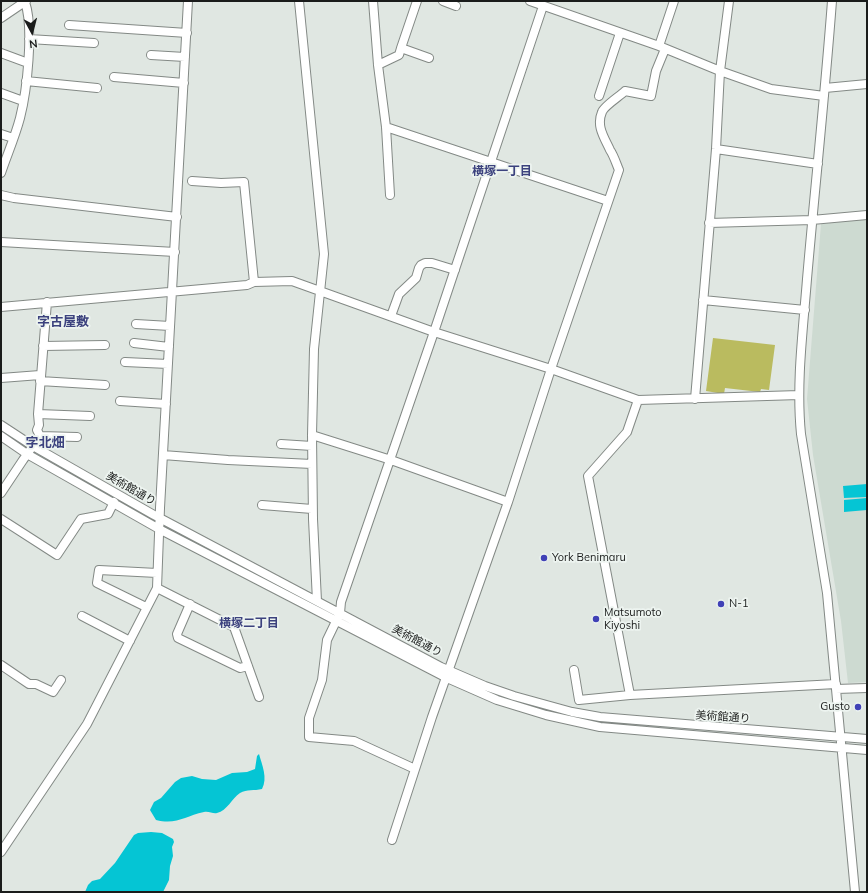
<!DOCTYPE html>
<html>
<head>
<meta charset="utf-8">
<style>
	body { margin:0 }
	#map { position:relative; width:868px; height:893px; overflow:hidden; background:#e0e7e2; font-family:Mulish,sans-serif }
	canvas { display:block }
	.frame { position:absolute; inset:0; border:2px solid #1a1c1b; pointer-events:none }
	.north { position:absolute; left:12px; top:12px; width:40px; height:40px; -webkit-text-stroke:3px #edf4f0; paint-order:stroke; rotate:173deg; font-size:11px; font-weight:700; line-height:16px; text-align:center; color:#1a1c1b }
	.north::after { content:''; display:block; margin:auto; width:14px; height:18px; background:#1a1c1b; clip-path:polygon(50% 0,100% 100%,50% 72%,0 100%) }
</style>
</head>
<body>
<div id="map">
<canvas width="868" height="893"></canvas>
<div class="frame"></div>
<div class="north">N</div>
</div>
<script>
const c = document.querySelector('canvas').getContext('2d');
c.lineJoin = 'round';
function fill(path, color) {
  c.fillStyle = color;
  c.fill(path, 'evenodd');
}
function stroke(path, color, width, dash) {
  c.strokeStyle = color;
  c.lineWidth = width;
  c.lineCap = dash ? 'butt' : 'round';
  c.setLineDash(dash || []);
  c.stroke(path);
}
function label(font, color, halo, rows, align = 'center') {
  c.font = font + ' Mulish,"Noto Sans JP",sans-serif';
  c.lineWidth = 3.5;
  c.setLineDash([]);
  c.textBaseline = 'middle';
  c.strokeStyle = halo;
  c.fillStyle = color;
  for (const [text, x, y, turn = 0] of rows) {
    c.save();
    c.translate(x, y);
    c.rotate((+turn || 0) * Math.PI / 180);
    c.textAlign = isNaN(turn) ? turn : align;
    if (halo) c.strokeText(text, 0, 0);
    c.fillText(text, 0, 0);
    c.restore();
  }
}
const built = new Path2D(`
	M 867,219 L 867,682 L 848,683 L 841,621 L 813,455 L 807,399 L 821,224 Z`);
const green = new Path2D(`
	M 713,338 L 775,345 L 769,390 L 761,389 L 760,392 L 725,388 L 724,394 L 706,391 Z`);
const water = new Path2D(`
	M 867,484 L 867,497 L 844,498 L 843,486 Z
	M 867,498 L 867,510 L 844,512 L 844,500 Z
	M 259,754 C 262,765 268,778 262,789 C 254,791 247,789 240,793 C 232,798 227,811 217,813 C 213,814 209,811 204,812 C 185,816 177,825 156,820 L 150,810 L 154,802 L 161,798 L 175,782 L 181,778 L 192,776 L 202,779 L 216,780 L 232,773 L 247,772 L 255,769 L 257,756 Z
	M 151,832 L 162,833 L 173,839 L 174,842 L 172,847 L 173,856 L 170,866 L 169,880 L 163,892 L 85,892 L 88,885 L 92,881 L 100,879 L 115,863 L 134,835 L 138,833 Z`);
const minor = new Path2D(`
	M 299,1 L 324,254 L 314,349 L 312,435 L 313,519 L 317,601
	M 373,1 L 378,65 L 386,127 L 390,195
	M 417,1 L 401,48 L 429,58
	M 443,1 L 456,6
	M 530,1 L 659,46 L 720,71 L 771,89 L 824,96
	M 832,1 C 825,94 815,187 807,279 C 803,331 796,383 801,434 L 827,593 L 855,892
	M 1,18 L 26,1
	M 69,25 L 187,33
	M 29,39 L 94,43
	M 659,46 L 674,1
	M 1,53 L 28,63
	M 151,55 L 185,57
	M 378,65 L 399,55 L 401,48
	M 114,77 L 184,83
	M 26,81 L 97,88
	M 825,88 L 867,84
	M 1,93 L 23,101
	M 599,96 L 620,33
	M 386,127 L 608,201
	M 1,134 L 13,138
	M 716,149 L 818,164
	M 1,173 C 7,155 15,137 20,118 C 27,91 34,28 25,2
	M 192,181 L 221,183 L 244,182 L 254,282
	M 1,195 L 14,198 L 177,217
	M 709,223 L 812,220 L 867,215
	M 1,242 L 175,252
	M 703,300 L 805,310
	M 1,307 L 247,285 L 254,282 L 292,281 L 434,332 L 551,369 L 638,400 L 799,395
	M 391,316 L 399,294 L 416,278 L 419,268 L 421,265 L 425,263 L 432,263 L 455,270
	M 136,324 L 170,326
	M 134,343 L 169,347
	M 43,346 L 105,345
	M 125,362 L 168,364
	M 1,378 L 40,375
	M 40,381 L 105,385
	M 695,399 L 716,149 L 720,71 L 729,1
	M 120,401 L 166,404
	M 38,414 L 90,416
	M 1,425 L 33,446 L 154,515 L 441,667 L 485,686 L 514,696 L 572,712 L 600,717 L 867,739
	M 312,435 L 391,460 L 508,502
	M 1,436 L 27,454 L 159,529 L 447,678 L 497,700 L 546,715 L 600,727 L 867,750
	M 40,436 L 77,437
	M 281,444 L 312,446
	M 163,455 L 228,460 L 312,464
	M 1,493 L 23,460 L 40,436 L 37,430 L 39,425 L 38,414 L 47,302
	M 262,505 L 312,509
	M 1,519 L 57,555 L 81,519 L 108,514 L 114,502
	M 157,588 L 234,627 L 259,697
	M 190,604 L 177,634 L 178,638 L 240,668 L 248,666
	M 146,607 L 97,583 L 99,570 L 157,573
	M 82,616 L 130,641
	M 1,665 L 29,684 L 36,684 L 53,692 L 61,680
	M 574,670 L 579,700 L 630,695 L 836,684
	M 836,689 L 867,688
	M 630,695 L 588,476 L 627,432 L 638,400
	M 415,769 L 354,741 L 309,737 L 309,718 L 322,680 L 327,640 L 340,613 L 341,602 L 434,332 L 543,6
	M 392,840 L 432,717 L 508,502 L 551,369 L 619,170 C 616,163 614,156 610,150 C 604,137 596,126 602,112 C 604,106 620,96 625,91 L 651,96 L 656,71 L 665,49
	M 1,852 L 87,724 L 157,588 L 160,508 L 188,1`);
const markers = [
	[544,558,4,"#4041b6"],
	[721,604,4,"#4041b6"],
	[596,619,4,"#4041b6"],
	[858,707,4,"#4041b6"]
];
const streetNames = [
	["美術館通り",131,489,30],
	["美術館通り",417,641,28],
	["美術館通り",723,717,4]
];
const poiNames = [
	["York Benimaru",552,558],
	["N-1",729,604],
	["Matsumoto",604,613],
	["Kiyoshi",604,626],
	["Gusto",850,707,"right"]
];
const neighbourhoodNames = [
	["横塚一丁目",502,171],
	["横塚二丁目",249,623]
];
const quarterNames = [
	["字古屋敷",63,322],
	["字北畑",45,443]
];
fill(built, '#cddad1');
fill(green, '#babb5f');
fill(water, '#05c5d4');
stroke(minor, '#838985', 10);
stroke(minor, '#fff', 8);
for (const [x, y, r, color] of markers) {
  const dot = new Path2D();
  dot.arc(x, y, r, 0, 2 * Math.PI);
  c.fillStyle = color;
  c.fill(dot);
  stroke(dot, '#edf4f0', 1.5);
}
label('11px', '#1a1c1b', '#edf4f0', streetNames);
label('11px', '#1a1c1b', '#edf4f0', poiNames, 'left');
label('bold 12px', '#3c427e', '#edf4f0', neighbourhoodNames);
label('bold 13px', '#3c427e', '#edf4f0', quarterNames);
</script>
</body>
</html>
